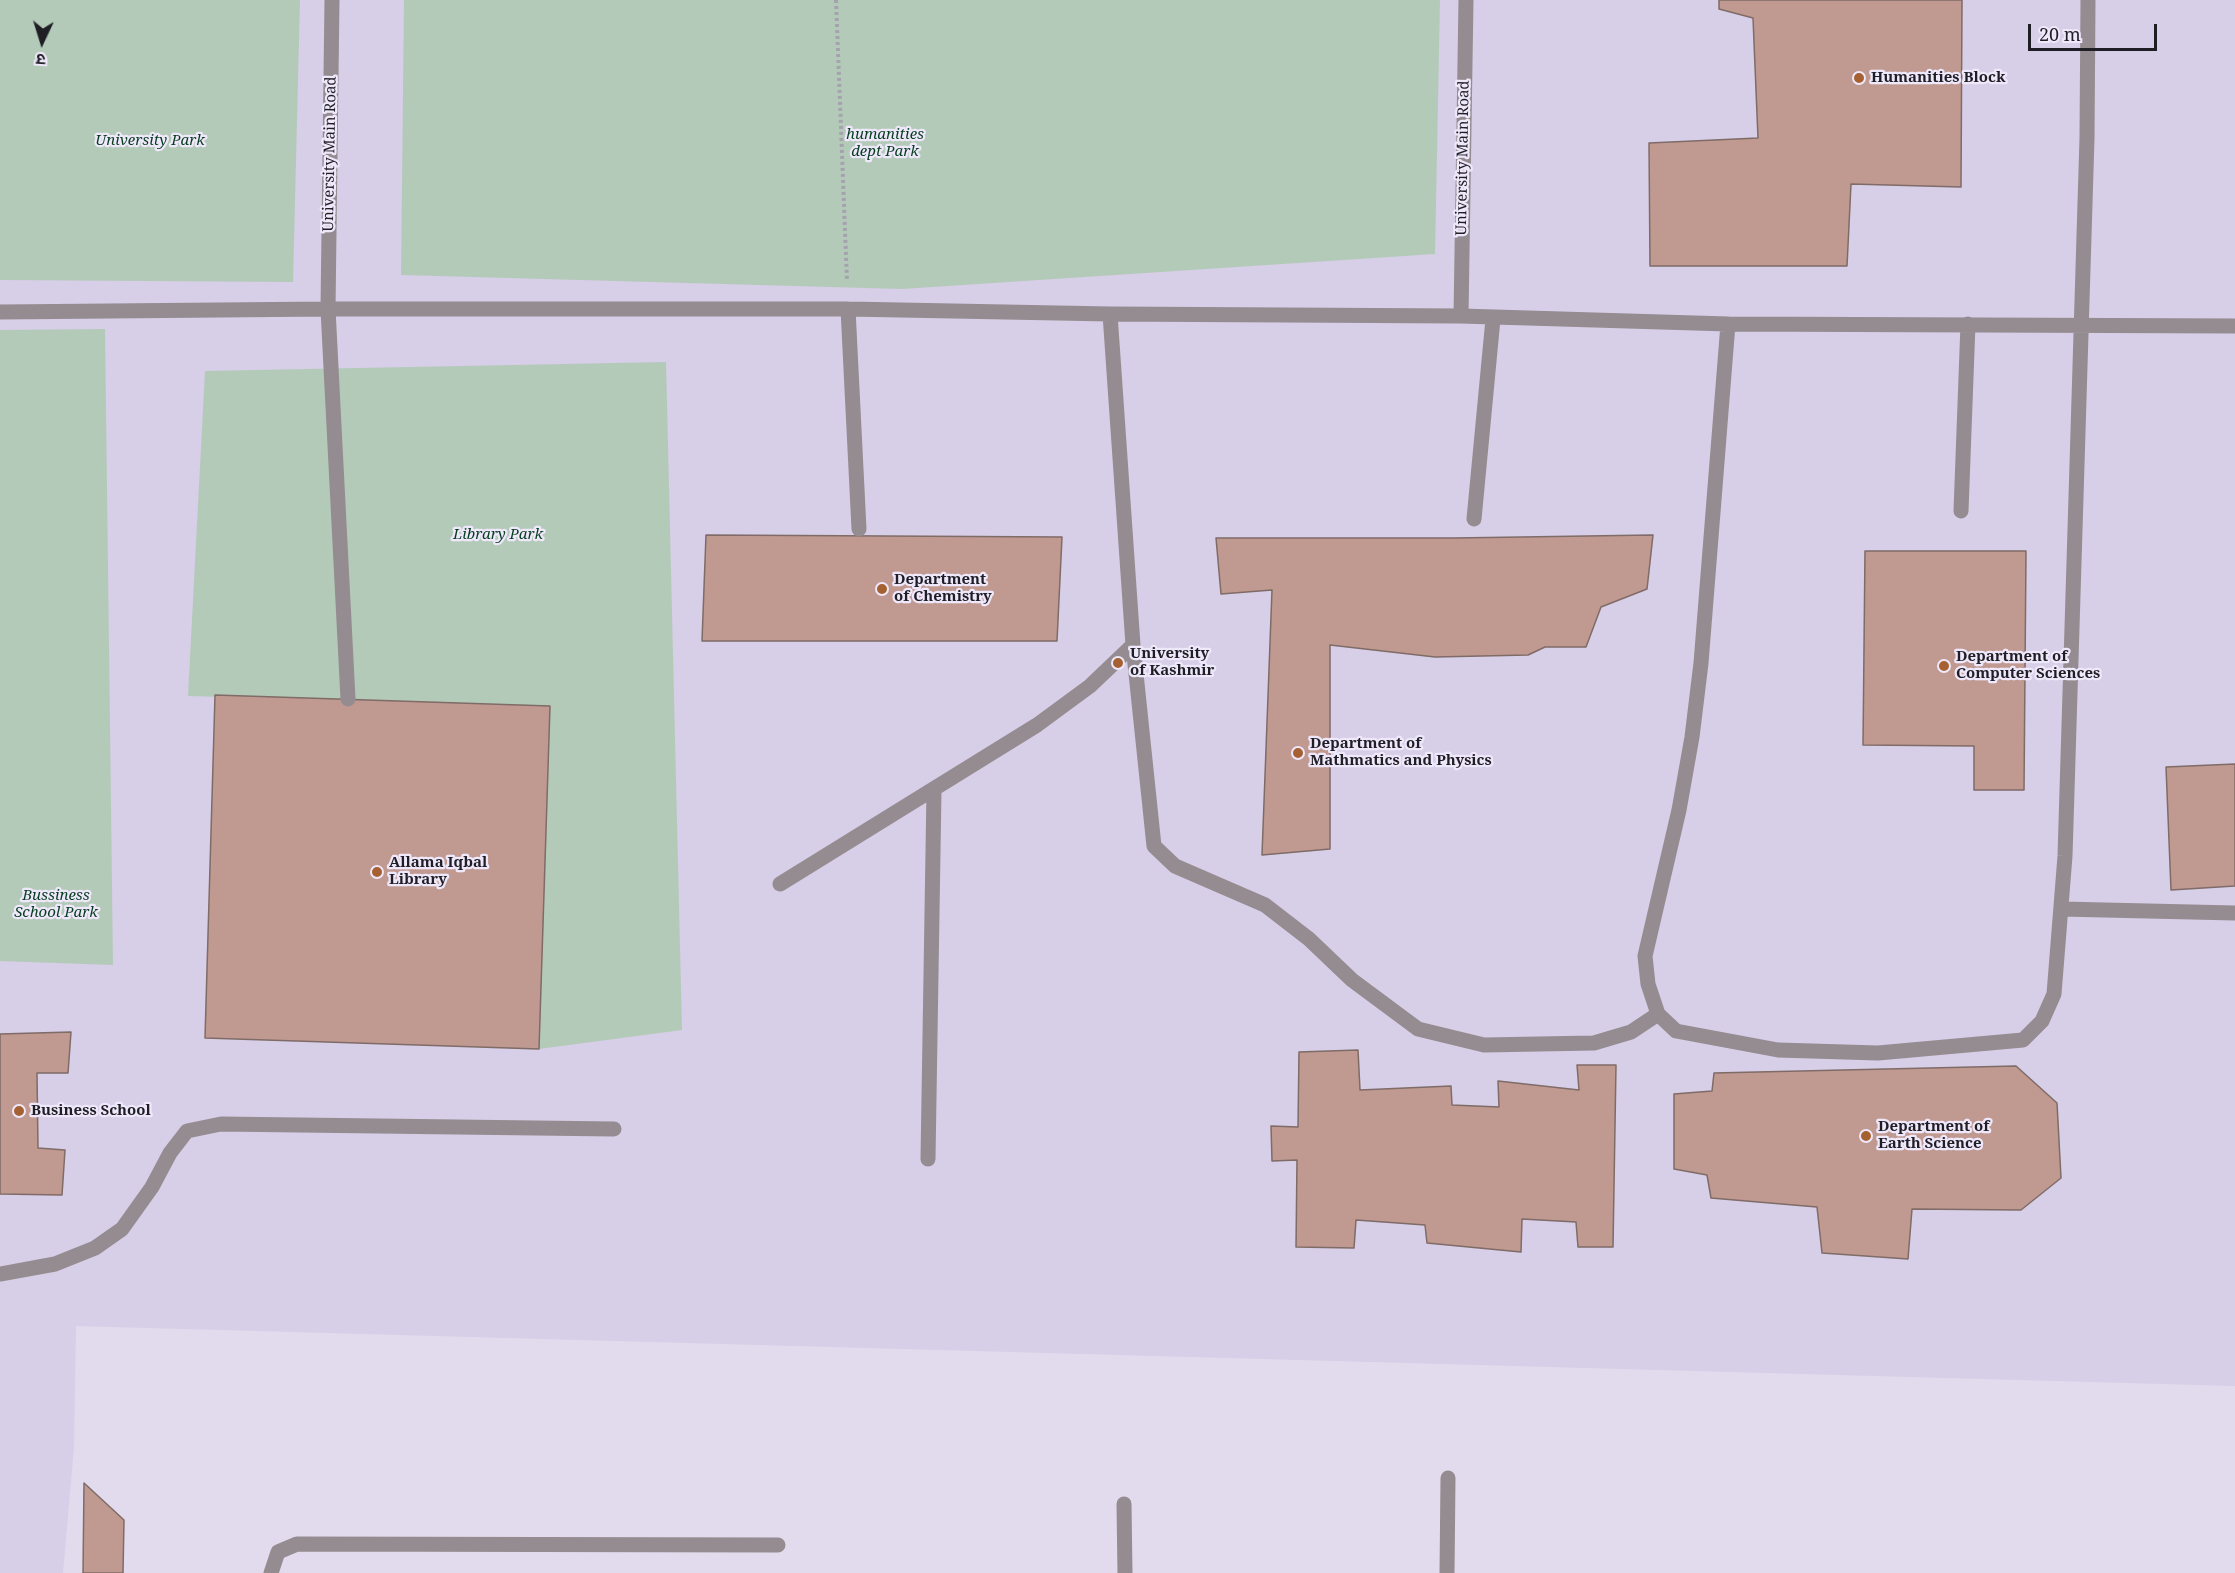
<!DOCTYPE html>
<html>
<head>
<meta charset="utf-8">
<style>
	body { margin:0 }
	#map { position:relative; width:2235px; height:1573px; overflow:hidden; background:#e2dbed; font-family:"Noto Serif","Noto Sans Devanagari",serif }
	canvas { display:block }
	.north { position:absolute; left:12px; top:12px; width:60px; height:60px; -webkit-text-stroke:4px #efe8fb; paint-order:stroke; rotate:184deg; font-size:16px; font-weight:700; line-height:24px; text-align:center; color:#201e25 }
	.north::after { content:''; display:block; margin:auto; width:21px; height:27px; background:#201e25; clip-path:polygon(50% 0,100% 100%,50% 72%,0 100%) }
	.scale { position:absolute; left:2028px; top:24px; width:129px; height:27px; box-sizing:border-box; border:3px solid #201e25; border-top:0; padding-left:8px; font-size:18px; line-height:21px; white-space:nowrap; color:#201e25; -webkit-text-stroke:4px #efe8fb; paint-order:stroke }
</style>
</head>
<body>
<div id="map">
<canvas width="2235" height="1573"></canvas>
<div class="north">उ</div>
<div class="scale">20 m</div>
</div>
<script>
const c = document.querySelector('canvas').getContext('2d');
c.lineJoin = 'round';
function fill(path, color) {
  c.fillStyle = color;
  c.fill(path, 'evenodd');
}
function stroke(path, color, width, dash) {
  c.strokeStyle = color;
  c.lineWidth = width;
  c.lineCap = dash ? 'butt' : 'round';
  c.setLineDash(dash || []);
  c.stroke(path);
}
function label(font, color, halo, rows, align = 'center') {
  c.font = font + ' "Noto Serif",serif';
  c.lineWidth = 4.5;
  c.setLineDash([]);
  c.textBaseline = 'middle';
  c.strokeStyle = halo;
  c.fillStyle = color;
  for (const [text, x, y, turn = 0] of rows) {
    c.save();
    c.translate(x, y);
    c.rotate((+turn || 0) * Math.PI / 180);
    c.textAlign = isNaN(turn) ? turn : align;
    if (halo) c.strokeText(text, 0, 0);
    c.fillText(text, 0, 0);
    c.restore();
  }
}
const built = new Path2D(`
	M 0,0 L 2235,0 L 2235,1386 L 76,1326 L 74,1447 L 63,1573 L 0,1573 Z`);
const green = new Path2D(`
	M 0,0 L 300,0 L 293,282 L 0,280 Z
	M 404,0 L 1440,0 L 1435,254 L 902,289 L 401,275 Z
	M 105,329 L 113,965 L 0,961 L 0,330 Z
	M 666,362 L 682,1030 L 539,1049 L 549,706 L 188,696 L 205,371 Z`);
const building = new Path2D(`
	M 1719,0 L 1962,0 L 1961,187 L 1851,184 L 1847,266 L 1650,266 L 1649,143 L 1758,138 L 1753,18 L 1719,9 Z
	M 706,535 L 1062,537 L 1057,641 L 702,641 Z
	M 1653,535 L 1647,589 L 1601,607 L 1586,647 L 1545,647 L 1528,655 L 1435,657 L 1330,645 L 1330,849 L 1262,855 L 1272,590 L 1221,594 L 1216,538 L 1455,538 Z
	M 1865,551 L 2026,551 L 2024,790 L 1974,790 L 1974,746 L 1863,745 Z
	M 215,695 L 550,706 L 539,1049 L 205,1038 Z
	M 2235,764 L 2235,886 L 2171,890 L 2166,767 Z
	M 71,1032 L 68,1073 L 37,1073 L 38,1148 L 65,1150 L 62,1195 L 0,1194 L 0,1034 Z
	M 1358,1050 L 1360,1090 L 1451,1086 L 1452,1105 L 1499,1107 L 1498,1081 L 1579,1090 L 1577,1065 L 1616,1065 L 1613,1247 L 1578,1247 L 1576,1222 L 1522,1219 L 1521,1252 L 1427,1243 L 1425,1225 L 1356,1220 L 1354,1248 L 1296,1247 L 1297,1160 L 1272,1161 L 1271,1126 L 1298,1127 L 1299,1052 Z
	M 2016,1066 L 2057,1103 L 2061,1178 L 2021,1210 L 1912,1209 L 1908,1259 L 1822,1253 L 1817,1207 L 1711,1198 L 1707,1175 L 1674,1169 L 1674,1094 L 1712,1091 L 1714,1073 Z
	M 84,1483 L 124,1520 L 123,1573 L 83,1573 Z`);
const path = new Path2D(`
	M 836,0 L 847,281`);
const service = new Path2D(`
	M 332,0 L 328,309 L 348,699
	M 848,309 L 859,529
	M 0,312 L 328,309 L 848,309 L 1110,314 L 1461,316 L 1728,324 L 2235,326
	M 1110,314 L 1133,645 L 1154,846 L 1175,866 L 1265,905 L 1309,939 L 1352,980 L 1418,1029 L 1484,1045 L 1594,1043 L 1631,1032 L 1658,1014
	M 1461,316 L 1466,0
	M 1728,324 L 1701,663 L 1692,737 L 1679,810 L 1645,956 L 1648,984 L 1658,1014 L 1676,1031 L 1778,1050 L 1878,1053 L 2023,1040 L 2042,1021 L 2054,994 L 2065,856 L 2087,138 L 2088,0
	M 1961,511 L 1968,324
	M 1474,519 L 1493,319
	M 780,884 L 1037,725 L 1090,686 L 1133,645
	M 2061,909 L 2235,913
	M 928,1159 L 934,790
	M 0,1274 L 55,1264 L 95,1248 L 122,1229 L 152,1187 L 170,1153 L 187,1131 L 221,1124 L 614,1129`);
const minor = new Path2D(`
	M 1124,1504 L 1125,1573
	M 271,1573 L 278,1552 L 297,1544 L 778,1545
	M 1447,1573 L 1448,1478`);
const markers = [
	[1859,78,6,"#a66132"],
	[882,589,6,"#a66132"],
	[1118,663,6,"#a66132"],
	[1944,666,6,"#a66132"],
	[1298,753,6,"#a66132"],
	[377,872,6,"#a66132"],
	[19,1111,6,"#a66132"],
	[1866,1136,6,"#a66132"]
];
const poiNames = [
	["Humanities Block",1871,78],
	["Department",894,580],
	["of Chemistry",894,597],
	["University",1130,654],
	["of Kashmir",1130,671],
	["Department of",1956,657],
	["Computer Sciences",1956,674],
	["Department of",1310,744],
	["Mathmatics and Physics",1310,761],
	["Allama Iqbal",389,863],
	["Library",389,880],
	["Business School",31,1111],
	["Department of",1878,1127],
	["Earth Science",1878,1144]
];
const parkNames = [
	["humanities",885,135],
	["dept Park",885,152],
	["University Park",150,141],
	["Library Park",498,535],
	["Bussiness",56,896],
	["School Park",56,913]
];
const streetNames = [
	["University Main Road",330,154,-89],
	["University Main Road",1463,158,-89]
];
fill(built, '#d7cee7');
fill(green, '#b4cab9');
fill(building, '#c09a91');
stroke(building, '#7f6b67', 1.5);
stroke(path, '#a6a1af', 4, [3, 3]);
stroke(service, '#948c90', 15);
stroke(minor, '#948c90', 15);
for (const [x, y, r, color] of markers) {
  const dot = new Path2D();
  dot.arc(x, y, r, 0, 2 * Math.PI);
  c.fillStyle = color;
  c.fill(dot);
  stroke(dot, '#efe8fb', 2);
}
label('bold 15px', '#201e25', '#efe8fb', poiNames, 'left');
label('italic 15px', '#063d1e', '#efe8fb', parkNames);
label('15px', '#201e25', '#efe8fb', streetNames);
</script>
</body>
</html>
